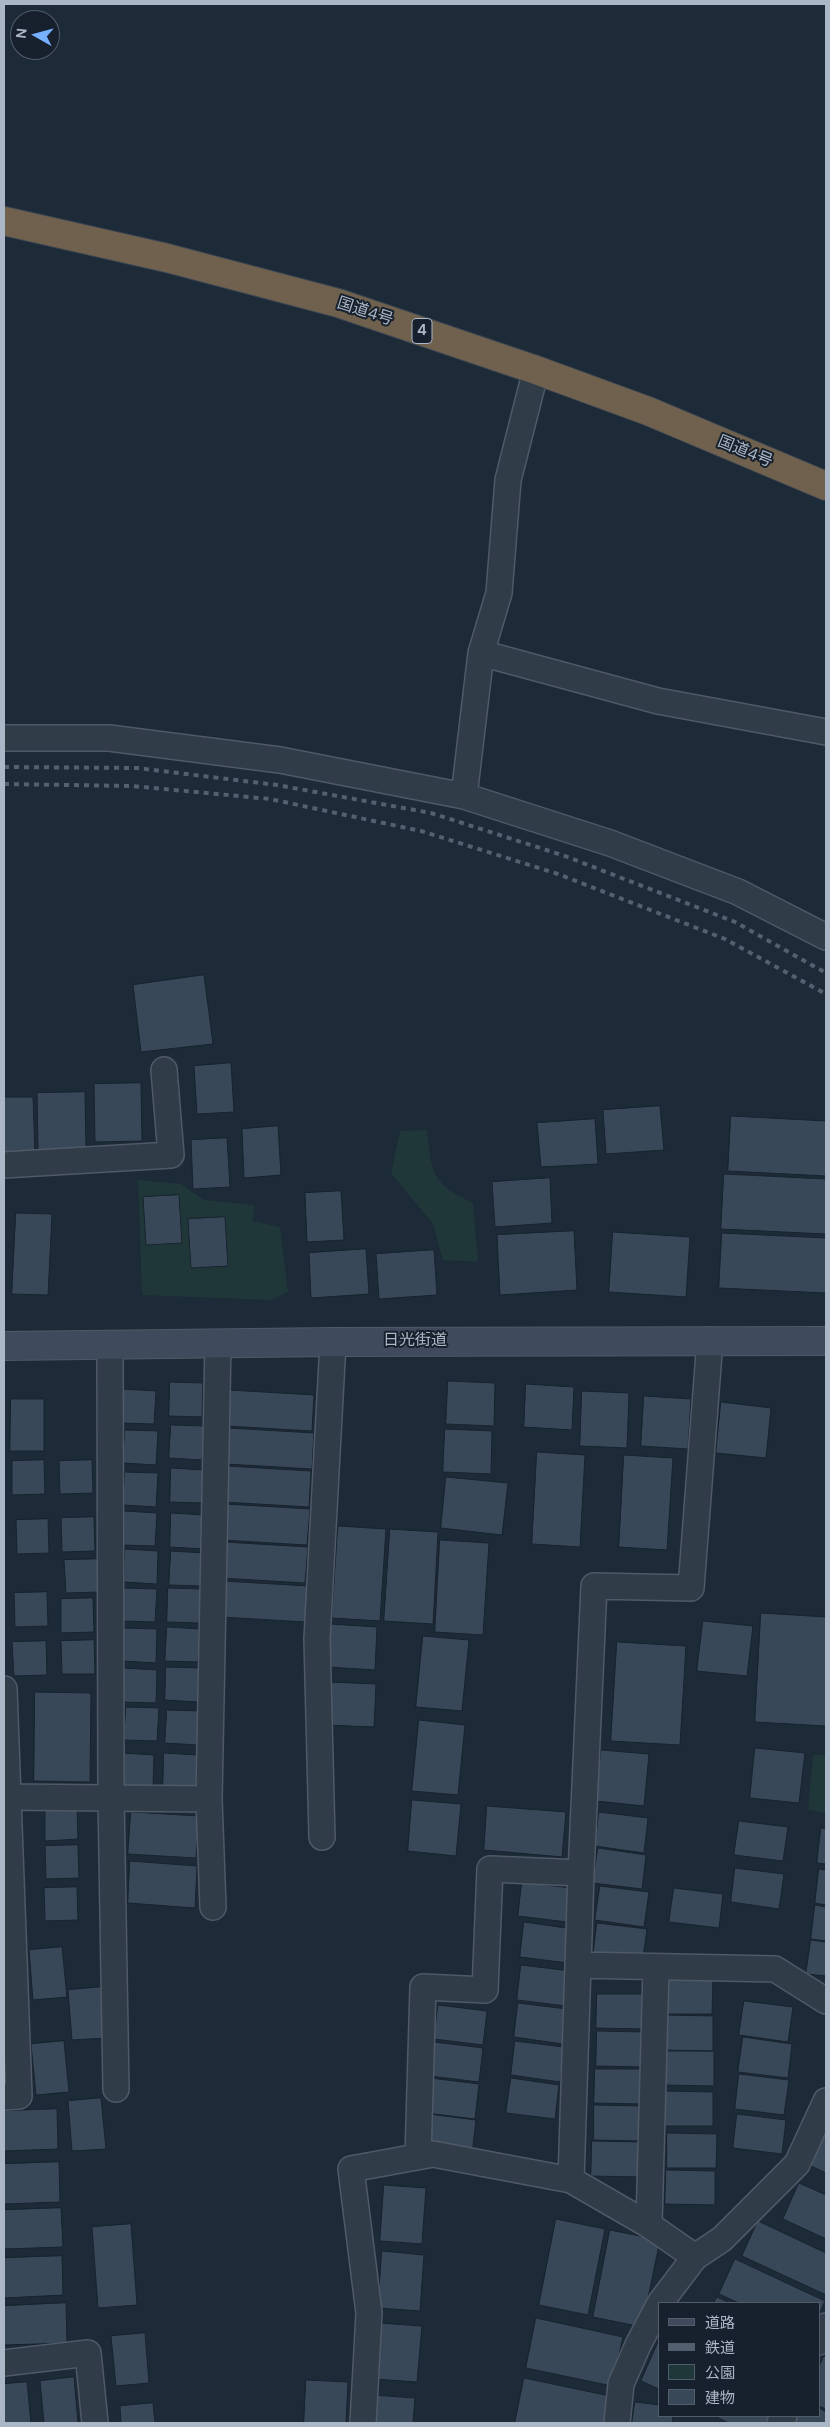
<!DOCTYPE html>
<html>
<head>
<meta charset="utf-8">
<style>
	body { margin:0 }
	#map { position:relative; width:830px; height:2427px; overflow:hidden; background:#1d2a38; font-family:"DM Sans","Noto Sans JP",sans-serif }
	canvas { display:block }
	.frame { position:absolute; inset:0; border:5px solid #abb6c6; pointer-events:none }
	.legend { position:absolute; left:658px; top:2302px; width:162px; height:115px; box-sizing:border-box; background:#17212d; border:1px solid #525d6a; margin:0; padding:6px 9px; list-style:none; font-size:15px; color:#abb6c6 }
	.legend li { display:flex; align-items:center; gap:10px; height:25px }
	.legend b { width:25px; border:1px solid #525d6a }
	.north { position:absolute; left:10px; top:10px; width:50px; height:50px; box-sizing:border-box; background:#17212d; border:1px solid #525d6a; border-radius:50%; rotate:277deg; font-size:14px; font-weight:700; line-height:20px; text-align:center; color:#abb6c6 }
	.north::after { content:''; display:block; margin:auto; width:18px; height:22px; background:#77b0ff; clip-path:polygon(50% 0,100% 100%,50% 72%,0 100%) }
</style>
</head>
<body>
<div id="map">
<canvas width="830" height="2427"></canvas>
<div class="frame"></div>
<ul class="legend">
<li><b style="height:6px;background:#3f4b5c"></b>道路</li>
<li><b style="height:6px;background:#526070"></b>鉄道</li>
<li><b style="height:14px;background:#1f3739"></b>公園</li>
<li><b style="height:14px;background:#394859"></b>建物</li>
</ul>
<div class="north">N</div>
</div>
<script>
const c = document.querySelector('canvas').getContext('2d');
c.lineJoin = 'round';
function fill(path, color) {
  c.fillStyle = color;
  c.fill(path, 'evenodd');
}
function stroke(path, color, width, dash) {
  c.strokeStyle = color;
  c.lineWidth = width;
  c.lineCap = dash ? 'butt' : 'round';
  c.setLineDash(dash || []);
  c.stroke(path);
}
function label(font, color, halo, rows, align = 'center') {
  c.font = font + ' "DM Sans","Noto Sans JP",sans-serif';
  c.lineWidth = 4;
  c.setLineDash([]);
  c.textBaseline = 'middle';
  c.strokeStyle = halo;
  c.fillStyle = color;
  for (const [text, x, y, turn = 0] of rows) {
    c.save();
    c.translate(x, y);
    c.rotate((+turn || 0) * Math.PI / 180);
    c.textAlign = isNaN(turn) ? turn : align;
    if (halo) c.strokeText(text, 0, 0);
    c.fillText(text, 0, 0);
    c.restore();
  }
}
const green = new Path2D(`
	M 427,1130 C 432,1173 431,1183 473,1203 L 478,1262 L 443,1260 L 433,1224 L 391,1173 L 400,1131 Z
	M 138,1180 L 181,1184 L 204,1200 L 254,1205 L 253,1221 L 280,1227 L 288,1292 L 271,1300 L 142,1295 Z
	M 813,1755 L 826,1755 L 826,1813 L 808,1810 Z`);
const building = new Path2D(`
	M 204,975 L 213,1044 L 141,1052 L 133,985 Z
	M 231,1063 L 234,1112 L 197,1114 L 194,1066 Z
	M 141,1083 L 142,1141 L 95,1142 L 94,1084 Z
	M 85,1092 L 86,1149 L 38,1150 L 37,1093 Z
	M 4,1097 L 33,1097 L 35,1154 L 4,1155 Z
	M 660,1106 L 664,1150 L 606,1154 L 603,1110 Z
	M 731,1116 L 826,1121 L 826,1176 L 728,1171 Z
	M 595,1119 L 598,1164 L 541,1167 L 537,1123 Z
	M 278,1126 L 281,1175 L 244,1178 L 242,1129 Z
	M 227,1138 L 230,1187 L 193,1189 L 191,1140 Z
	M 724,1174 L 826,1179 L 826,1234 L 721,1229 Z
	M 550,1178 L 552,1223 L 495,1227 L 492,1182 Z
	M 341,1191 L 344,1240 L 307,1242 L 305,1193 Z
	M 179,1195 L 182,1243 L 146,1245 L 143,1197 Z
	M 16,1213 L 52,1214 L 48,1295 L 12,1294 Z
	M 225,1217 L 228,1266 L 191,1268 L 188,1219 Z
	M 574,1231 L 577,1290 L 500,1295 L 497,1235 Z
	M 613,1232 L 690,1237 L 686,1297 L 609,1292 Z
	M 722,1233 L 826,1238 L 826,1293 L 719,1288 Z
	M 366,1249 L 369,1294 L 311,1298 L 309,1253 Z
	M 434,1250 L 437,1295 L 379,1299 L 376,1254 Z
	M 448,1381 L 495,1383 L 494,1426 L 446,1424 Z
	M 170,1382 L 203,1383 L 202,1417 L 169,1416 Z
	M 526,1384 L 574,1387 L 572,1430 L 524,1427 Z
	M 123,1389 L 156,1391 L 154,1424 L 121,1423 Z
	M 229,1390 L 314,1395 L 312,1431 L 227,1426 Z
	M 582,1391 L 629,1393 L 627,1448 L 580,1446 Z
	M 644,1396 L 691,1399 L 688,1449 L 641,1446 Z
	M 11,1399 L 44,1399 L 44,1451 L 10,1451 Z
	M 721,1402 L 771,1408 L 766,1458 L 716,1453 Z
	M 171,1425 L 204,1426 L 202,1460 L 169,1458 Z
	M 228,1428 L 314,1433 L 312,1469 L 226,1464 Z
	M 445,1429 L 492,1431 L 491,1474 L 443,1472 Z
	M 125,1430 L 158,1431 L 156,1465 L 123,1463 Z
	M 537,1452 L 585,1455 L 580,1547 L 532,1544 Z
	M 624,1455 L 673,1458 L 667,1550 L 619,1547 Z
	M 44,1460 L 45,1494 L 12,1495 L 12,1461 Z
	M 92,1460 L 93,1493 L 60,1494 L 59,1461 Z
	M 226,1466 L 311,1471 L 309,1507 L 224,1502 Z
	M 171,1468 L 204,1470 L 203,1503 L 170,1502 Z
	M 125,1472 L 158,1473 L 156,1507 L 123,1505 Z
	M 446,1477 L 508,1483 L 502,1535 L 441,1528 Z
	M 225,1504 L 310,1509 L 307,1545 L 222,1540 Z
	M 124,1511 L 157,1513 L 155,1546 L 122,1545 Z
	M 171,1513 L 204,1515 L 203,1549 L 170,1547 Z
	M 94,1517 L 95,1551 L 62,1552 L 61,1518 Z
	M 48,1519 L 49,1553 L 17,1554 L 16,1520 Z
	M 338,1526 L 386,1529 L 380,1621 L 332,1618 Z
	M 390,1529 L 438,1532 L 433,1624 L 384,1621 Z
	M 440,1540 L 489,1543 L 483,1635 L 435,1632 Z
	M 223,1542 L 308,1547 L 305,1583 L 221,1578 Z
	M 125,1549 L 158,1551 L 157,1584 L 124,1582 Z
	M 171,1551 L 204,1553 L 202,1586 L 169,1585 Z
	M 98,1559 L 99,1592 L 66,1593 L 64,1560 Z
	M 223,1581 L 308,1586 L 306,1622 L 221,1617 Z
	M 124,1588 L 157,1589 L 155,1622 L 122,1621 Z
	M 168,1588 L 201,1589 L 199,1623 L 167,1622 Z
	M 47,1592 L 48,1626 L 15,1627 L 14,1593 Z
	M 93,1598 L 94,1632 L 61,1633 L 61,1599 Z
	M 761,1613 L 826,1617 L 826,1726 L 755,1722 Z
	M 703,1621 L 753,1626 L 747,1676 L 697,1671 Z
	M 330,1624 L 377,1627 L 375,1670 L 328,1667 Z
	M 167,1627 L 200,1629 L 198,1662 L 165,1661 Z
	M 124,1628 L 157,1629 L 156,1663 L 123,1661 Z
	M 423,1636 L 469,1640 L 462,1711 L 416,1707 Z
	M 94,1640 L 95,1674 L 62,1674 L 61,1641 Z
	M 46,1641 L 47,1675 L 14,1676 L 12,1642 Z
	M 617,1642 L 686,1646 L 680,1745 L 611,1741 Z
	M 166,1667 L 199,1668 L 198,1702 L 165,1700 Z
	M 124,1668 L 157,1670 L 156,1703 L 123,1702 Z
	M 328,1682 L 376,1684 L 374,1727 L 326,1725 Z
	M 35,1692 L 91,1693 L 90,1782 L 34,1781 Z
	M 126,1707 L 159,1708 L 157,1741 L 124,1740 Z
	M 167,1710 L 200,1711 L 198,1745 L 165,1743 Z
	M 419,1720 L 465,1725 L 458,1795 L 412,1791 Z
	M 755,1748 L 805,1753 L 799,1803 L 750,1798 Z
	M 601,1750 L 649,1754 L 644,1806 L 596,1801 Z
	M 122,1753 L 154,1755 L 153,1788 L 120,1787 Z
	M 164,1753 L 197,1755 L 196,1788 L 163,1786 Z
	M 412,1800 L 461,1804 L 456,1856 L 408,1851 Z
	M 77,1806 L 78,1839 L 45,1841 L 45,1807 Z
	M 487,1806 L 566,1812 L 562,1857 L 484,1850 Z
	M 131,1812 L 199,1816 L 196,1858 L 128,1854 Z
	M 599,1812 L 648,1818 L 644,1853 L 595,1846 Z
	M 739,1821 L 788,1827 L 783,1861 L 734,1855 Z
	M 821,1828 L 826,1829 L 826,1864 L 817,1863 Z
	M 78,1845 L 79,1878 L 46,1879 L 45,1846 Z
	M 598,1848 L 646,1855 L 642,1889 L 593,1883 Z
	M 130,1861 L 197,1866 L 195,1908 L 128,1903 Z
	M 735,1868 L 784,1874 L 779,1909 L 731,1902 Z
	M 819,1869 L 826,1870 L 826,1905 L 815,1903 Z
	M 522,1882 L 571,1888 L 567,1922 L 518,1916 Z
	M 600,1886 L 649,1892 L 644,1927 L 595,1920 Z
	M 77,1887 L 78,1920 L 45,1921 L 44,1888 Z
	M 674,1888 L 723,1894 L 719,1928 L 669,1922 Z
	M 815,1905 L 826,1907 L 826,1941 L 811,1939 Z
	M 524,1922 L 573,1929 L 568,1963 L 520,1957 Z
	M 597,1923 L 647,1929 L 642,1964 L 593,1957 Z
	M 811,1940 L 826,1942 L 826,1976 L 806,1974 Z
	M 62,1947 L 67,1997 L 33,2000 L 29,1950 Z
	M 521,1965 L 571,1971 L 566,2006 L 517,2000 Z
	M 663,1979 L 713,1980 L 712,2014 L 663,2014 Z
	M 101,1987 L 106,2038 L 72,2040 L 68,1990 Z
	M 597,1994 L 646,1994 L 646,2029 L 596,2028 Z
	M 744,2001 L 793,2007 L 788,2042 L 739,2035 Z
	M 518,2003 L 567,2009 L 563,2044 L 514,2037 Z
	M 438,2005 L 487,2011 L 483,2045 L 434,2039 Z
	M 664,2015 L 713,2016 L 713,2051 L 663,2050 Z
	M 597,2031 L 646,2032 L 645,2067 L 596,2066 Z
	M 743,2037 L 792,2044 L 788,2078 L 738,2072 Z
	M 64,2041 L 69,2092 L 36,2095 L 31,2044 Z
	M 515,2041 L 564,2047 L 560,2082 L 511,2075 Z
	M 434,2042 L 483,2048 L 479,2082 L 430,2076 Z
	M 665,2051 L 714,2051 L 714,2086 L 664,2085 Z
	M 595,2069 L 645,2069 L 644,2104 L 594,2103 Z
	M 739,2074 L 789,2080 L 784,2115 L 735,2109 Z
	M 430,2078 L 479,2084 L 475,2119 L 426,2113 Z
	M 511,2078 L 559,2085 L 555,2119 L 506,2113 Z
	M 664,2091 L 713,2092 L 713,2126 L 663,2126 Z
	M 101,2098 L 106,2149 L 72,2151 L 68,2101 Z
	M 594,2105 L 644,2106 L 643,2141 L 594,2140 Z
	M 57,2109 L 58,2149 L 4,2151 L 4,2111 Z
	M 428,2114 L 476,2120 L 472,2154 L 423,2148 Z
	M 737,2114 L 786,2120 L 782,2154 L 733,2148 Z
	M 826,2130 L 826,2173 L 811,2166 Z
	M 667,2133 L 717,2134 L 716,2168 L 667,2168 Z
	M 592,2141 L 641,2142 L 640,2177 L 591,2176 Z
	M 59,2162 L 60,2202 L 4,2204 L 4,2164 Z
	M 666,2170 L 715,2171 L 715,2205 L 665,2204 Z
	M 799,2183 L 826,2195 L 826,2239 L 783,2219 Z
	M 384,2185 L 426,2188 L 422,2244 L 380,2241 Z
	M 61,2208 L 63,2247 L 4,2249 L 4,2210 Z
	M 556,2219 L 605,2229 L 588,2315 L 539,2305 Z
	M 758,2221 L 826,2253 L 826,2295 L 742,2256 Z
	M 131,2224 L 137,2305 L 98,2308 L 92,2227 Z
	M 610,2230 L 660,2240 L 642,2327 L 593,2317 Z
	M 382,2251 L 424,2255 L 420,2311 L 378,2308 Z
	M 62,2256 L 63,2295 L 4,2298 L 4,2258 Z
	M 735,2259 L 825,2301 L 819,2314 L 819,2303 L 739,2303 L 719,2294 Z
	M 717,2297 L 730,2303 L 714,2303 Z
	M 66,2303 L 67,2343 L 4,2345 L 4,2306 Z
	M 536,2318 L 623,2337 L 612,2386 L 526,2368 Z
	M 379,2323 L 422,2326 L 417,2382 L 375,2379 Z
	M 145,2333 L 149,2383 L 116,2386 L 111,2336 Z
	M 659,2340 L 659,2389 L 641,2381 Z
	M 824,2356 L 826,2357 L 826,2409 L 819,2406 L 819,2367 Z
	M 74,2377 L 78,2423 L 44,2423 L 40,2381 Z
	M 524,2378 L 610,2396 L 605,2423 L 515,2423 Z
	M 306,2380 L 348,2382 L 346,2423 L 304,2423 Z
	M 27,2382 L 31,2423 L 4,2423 L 4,2384 Z
	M 373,2395 L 415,2398 L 413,2423 L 370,2423 Z
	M 635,2402 L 659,2405 L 659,2416 L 673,2416 L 672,2423 L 632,2423 Z
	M 153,2403 L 155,2423 L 121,2423 L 120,2406 Z
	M 819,2408 L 826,2412 L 826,2423 L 792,2423 L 796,2416 L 819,2416 Z
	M 715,2416 L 770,2416 L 766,2423 L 729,2423 Z`);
const street = new Path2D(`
	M 536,370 L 508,480 L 499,593 L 481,653 L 464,796 L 610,843 L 738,892 L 826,937
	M 481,653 L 658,701 L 826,732
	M 4,738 L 109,738 L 280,760 L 464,796
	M 4,1165 L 171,1155 L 164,1070
	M 110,1345 L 111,1798 L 116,2089
	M 4,1689 L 19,2096 L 4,2097
	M 7,1797 L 209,1799
	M 322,1837 L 317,1639 L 333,1342
	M 213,1907 L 209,1799 L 218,1343
	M 578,1965 L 775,1969 L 826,2001
	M 418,2156 L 423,1987 L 485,1990 L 490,1869 L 581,1873
	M 571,2180 L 581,1873 L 594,1586 L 691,1588 L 710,1340
	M 649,2225 L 656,1968
	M 660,2303 L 695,2257 L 722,2239 L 797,2164 L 826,2101
	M 819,2342 L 826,2326
	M 4,2363 L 88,2353 L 95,2423
	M 363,2423 L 369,2313 L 351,2169 L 433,2154 L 571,2180 L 649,2225 L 695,2257
	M 617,2423 L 621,2384 L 638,2345 L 659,2305
	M 780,2423 L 784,2416`);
const secondary = new Path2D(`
	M 4,1346 L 333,1342 L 826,1341`);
const highway = new Path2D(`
	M 4,221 L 167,258 L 338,303 L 536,370 L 648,411 L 826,486`);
const rail = new Path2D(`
	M 4,767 L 137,768 L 277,785 L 431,813 L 565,856 L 735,922 L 826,973
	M 4,784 L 132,786 L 270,799 L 421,831 L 558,874 L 725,939 L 826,994`);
const shields = [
	[422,331,20]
];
const shieldNames = [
	["4",422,331]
];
const streetNames = [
	["国道4号",365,312,18],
	["国道4号",745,452,22],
	["日光街道",415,1341]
];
fill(green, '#1f3739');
fill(building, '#394859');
stroke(building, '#19232f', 1);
stroke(street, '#4f5967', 28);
stroke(secondary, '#4f5967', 30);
stroke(highway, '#3c4653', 30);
stroke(street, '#313c49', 25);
stroke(secondary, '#3f4b5c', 28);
stroke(highway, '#6f614d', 28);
stroke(rail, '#526070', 4, [5, 5]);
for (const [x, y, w] of shields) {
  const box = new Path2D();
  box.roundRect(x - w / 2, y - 12.5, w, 25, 4);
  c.fillStyle = '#17212d';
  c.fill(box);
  stroke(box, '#abb6c6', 1);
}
label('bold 15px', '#abb6c6', null, shieldNames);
label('16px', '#abb6c6', '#17212d', streetNames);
</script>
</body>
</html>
